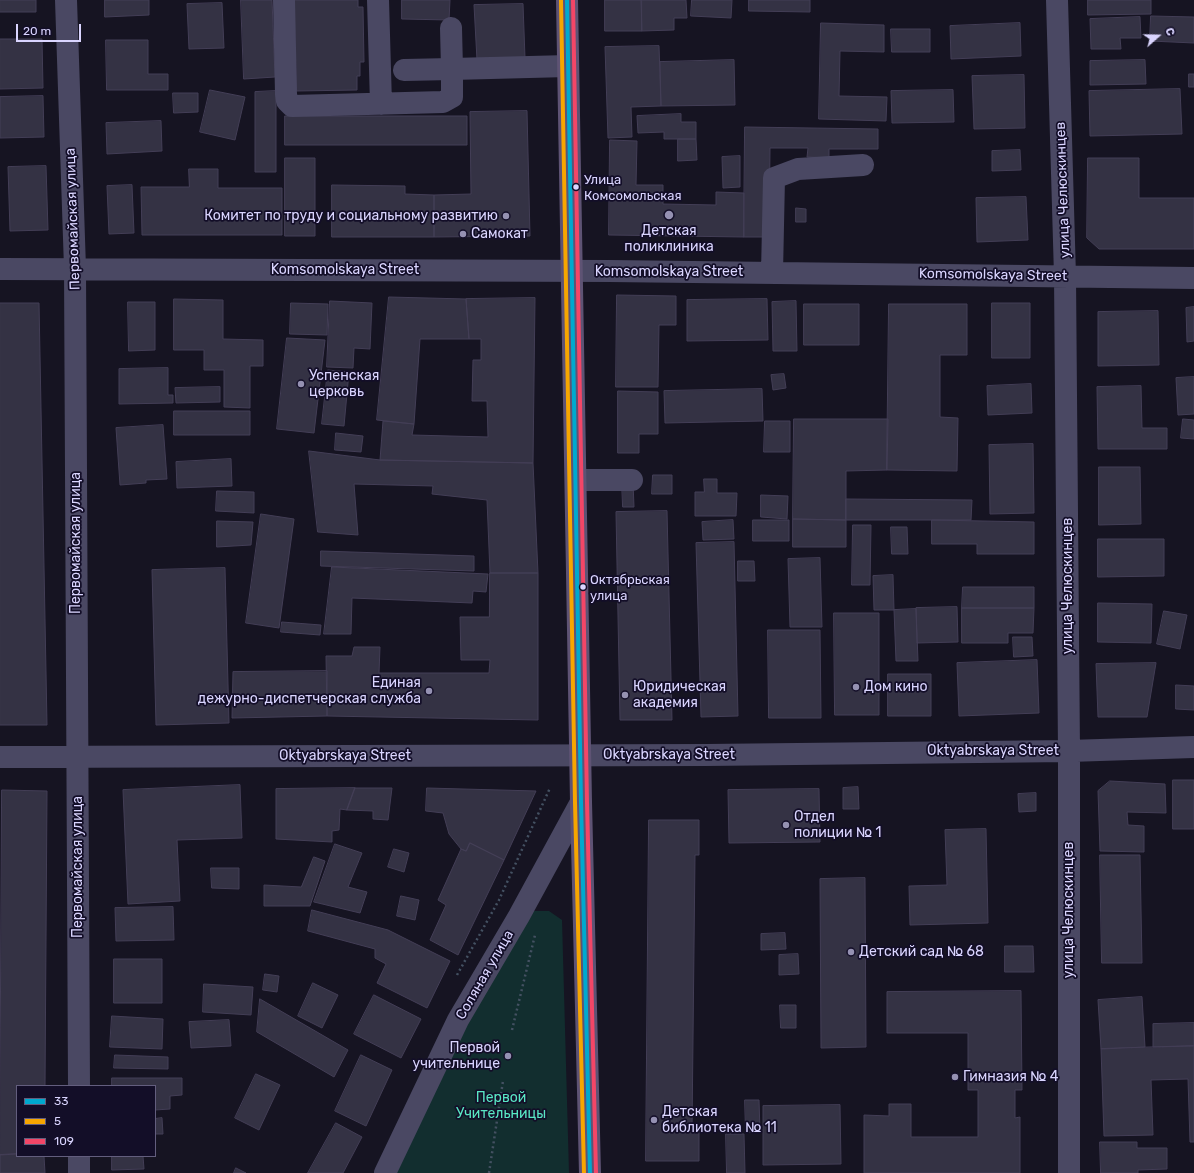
<!DOCTYPE html>
<html>
<head>
<meta charset="utf-8">
<style>
	body { margin:0 }
	#map { position:relative; width:1194px; height:1173px; overflow:hidden; background:#161422; font-family:Rubik,sans-serif }
	canvas { display:block }
	.legend { position:absolute; left:16px; top:1085px; width:140px; height:72px; box-sizing:border-box; background:#130e28; border:1px solid #635e7e; margin:0; padding:5px 7px; list-style:none; font-size:12px; color:#dad5ff }
	.legend li { display:flex; align-items:center; gap:8px; height:20px }
	.legend b { width:20px; border:1px solid #635e7e }
	.north { position:absolute; left:1138px; top:16px; width:40px; height:40px; -webkit-text-stroke:3px #130e28; paint-order:stroke; rotate:70deg; font-size:11px; font-weight:700; line-height:16px; text-align:center; color:#dad5ff }
	.north::after { content:''; display:block; margin:auto; width:14px; height:18px; background:#dad5ff; clip-path:polygon(50% 0,100% 100%,50% 72%,0 100%) }
	.scale { position:absolute; left:16px; top:24px; width:65px; height:18px; box-sizing:border-box; border:2px solid #dad5ff; border-top:0; padding-left:5px; font-size:12px; line-height:14px; white-space:nowrap; color:#dad5ff; -webkit-text-stroke:3px #130e28; paint-order:stroke }
</style>
</head>
<body>
<div id="map">
<canvas width="1194" height="1173"></canvas>
<ul class="legend">
<li><b style="height:5px;background:#00a9ce"></b>33</li>
<li><b style="height:5px;background:#f7a600"></b>5</li>
<li><b style="height:5px;background:#f34667"></b>109</li>
</ul>
<div class="north">С</div>
<div class="scale">20 m</div>
</div>
<script>
const c = document.querySelector('canvas').getContext('2d');
c.lineJoin = 'round';
function fill(path, color) {
  c.fillStyle = color;
  c.fill(path, 'evenodd');
}
function stroke(path, color, width, dash) {
  c.strokeStyle = color;
  c.lineWidth = width;
  c.lineCap = dash ? 'butt' : 'round';
  c.setLineDash(dash || []);
  c.stroke(path);
}
function label(font, color, halo, rows, align = 'center') {
  c.font = font + ' Rubik,sans-serif';
  c.lineWidth = 3.5;
  c.setLineDash([]);
  c.textBaseline = 'middle';
  c.strokeStyle = halo;
  c.fillStyle = color;
  for (const [text, x, y, turn = 0] of rows) {
    c.save();
    c.translate(x, y);
    c.rotate((+turn || 0) * Math.PI / 180);
    c.textAlign = isNaN(turn) ? turn : align;
    if (halo) c.strokeText(text, 0, 0);
    c.fillText(text, 0, 0);
    c.restore();
  }
}
const green = new Path2D(`
	M 533,911 L 549,911 L 562,920 L 569,1173 L 392,1173 L 467,1024 Z`);
const building = new Path2D(`
	M 0,0 L 36,0 L 36,12 L 0,12 Z
	M 105,0 L 149,0 L 149,15 L 105,17 Z
	M 241,0 L 272,0 L 275,77 L 244,79 Z
	M 294,0 L 358,0 L 358,7 L 363,7 L 364,62 L 360,62 L 360,76 L 357,76 L 357,90 L 297,91 Z
	M 402,0 L 450,0 L 449,20 L 402,19 Z
	M 605,0 L 641,0 L 642,31 L 605,31 Z
	M 642,0 L 686,0 L 687,18 L 674,18 L 674,30 L 642,31 Z
	M 692,0 L 732,0 L 731,18 L 691,16 Z
	M 749,0 L 810,0 L 810,12 L 749,11 Z
	M 1088,0 L 1151,0 L 1151,14 L 1088,15 Z
	M 222,3 L 224,48 L 189,49 L 187,4 Z
	M 523,4 L 525,58 L 477,60 L 474,5 Z
	M 1151,16 L 1194,17 L 1194,43 L 1150,41 Z
	M 1140,17 L 1141,38 L 1120,38 L 1121,49 L 1091,49 L 1090,19 Z
	M 821,23 L 884,25 L 884,52 L 840,51 L 839,96 L 887,97 L 886,121 L 819,119 Z
	M 1020,23 L 1021,56 L 951,59 L 950,26 Z
	M 891,29 L 930,29 L 930,52 L 892,52 Z
	M 0,39 L 42,39 L 43,88 L 0,89 Z
	M 106,40 L 148,40 L 148,74 L 168,74 L 168,90 L 107,90 Z
	M 659,46 L 661,106 L 631,107 L 632,137 L 608,138 L 605,47 Z
	M 734,60 L 735,105 L 661,106 L 660,62 Z
	M 1145,60 L 1146,84 L 1090,85 L 1090,61 Z
	M 1189,74 L 1194,74 L 1194,87 L 1189,87 Z
	M 1024,75 L 1025,128 L 974,129 L 972,76 Z
	M 1180,89 L 1182,134 L 1090,136 L 1089,91 Z
	M 210,90 L 245,97 L 235,140 L 200,132 Z
	M 953,90 L 954,122 L 892,123 L 891,91 Z
	M 276,91 L 276,172 L 255,172 L 255,92 Z
	M 173,93 L 198,93 L 198,112 L 174,113 Z
	M 43,96 L 44,137 L 0,138 L 0,97 Z
	M 527,111 L 530,236 L 434,237 L 434,195 L 471,194 L 470,112 Z
	M 681,114 L 681,122 L 696,122 L 696,139 L 664,139 L 664,132 L 638,133 L 637,116 Z
	M 285,116 L 467,116 L 467,145 L 285,145 Z
	M 161,121 L 162,151 L 107,154 L 106,123 Z
	M 745,127 L 878,129 L 878,149 L 829,149 L 829,158 L 807,157 L 808,148 L 770,148 L 769,237 L 744,237 Z
	M 678,139 L 696,139 L 697,160 L 678,161 Z
	M 610,140 L 637,141 L 636,185 L 663,185 L 663,204 L 716,205 L 716,192 L 744,193 L 744,237 L 609,235 Z
	M 1020,150 L 1021,170 L 992,171 L 992,151 Z
	M 740,156 L 740,187 L 723,188 L 722,157 Z
	M 285,158 L 315,158 L 315,236 L 285,236 Z
	M 1088,158 L 1139,158 L 1139,198 L 1194,198 L 1194,249 L 1099,249 L 1087,238 Z
	M 46,166 L 48,230 L 10,231 L 8,167 Z
	M 189,169 L 218,169 L 218,188 L 282,188 L 282,235 L 142,235 L 141,187 L 189,187 Z
	M 132,185 L 134,233 L 109,234 L 107,186 Z
	M 332,185 L 405,186 L 405,194 L 434,195 L 434,237 L 332,237 Z
	M 1026,197 L 1028,240 L 977,242 L 976,198 Z
	M 796,208 L 806,209 L 806,222 L 796,222 Z
	M 617,295 L 676,296 L 676,325 L 659,325 L 658,387 L 616,387 Z
	M 389,297 L 466,299 L 469,339 L 420,339 L 414,424 L 377,420 Z
	M 535,298 L 533,463 L 380,460 L 383,421 L 414,424 L 412,435 L 488,437 L 487,401 L 472,401 L 473,360 L 481,360 L 481,339 L 469,339 L 466,299 Z
	M 174,299 L 223,300 L 223,339 L 263,340 L 263,366 L 250,366 L 250,408 L 224,407 L 224,370 L 204,370 L 204,350 L 174,350 Z
	M 767,299 L 768,340 L 687,341 L 687,300 Z
	M 330,301 L 372,303 L 370,349 L 354,348 L 353,368 L 327,367 Z
	M 796,301 L 797,351 L 773,351 L 772,302 Z
	M 128,302 L 155,302 L 155,350 L 129,351 Z
	M 0,303 L 39,303 L 47,725 L 0,725 Z
	M 291,303 L 328,304 L 327,335 L 290,334 Z
	M 992,303 L 1030,303 L 1030,358 L 992,358 Z
	M 804,304 L 859,304 L 859,345 L 804,345 Z
	M 889,304 L 967,304 L 967,355 L 940,355 L 940,417 L 958,418 L 957,471 L 887,470 Z
	M 1194,307 L 1194,341 L 1187,342 L 1186,308 Z
	M 1158,311 L 1159,365 L 1098,366 L 1098,312 Z
	M 287,338 L 325,340 L 314,433 L 277,429 Z
	M 168,368 L 168,395 L 173,395 L 173,403 L 119,404 L 119,369 Z
	M 328,370 L 349,372 L 344,426 L 322,424 Z
	M 784,374 L 786,388 L 773,390 L 771,375 Z
	M 1194,377 L 1194,414 L 1178,415 L 1176,378 Z
	M 1031,384 L 1032,413 L 988,415 L 987,386 Z
	M 1141,386 L 1142,428 L 1167,428 L 1167,449 L 1098,449 L 1097,387 Z
	M 220,387 L 220,402 L 176,403 L 175,388 Z
	M 762,389 L 763,421 L 665,423 L 664,391 Z
	M 618,391 L 658,392 L 658,434 L 639,434 L 639,453 L 618,453 Z
	M 174,411 L 250,411 L 250,435 L 174,435 Z
	M 794,419 L 888,419 L 887,470 L 846,471 L 846,520 L 793,519 Z
	M 1183,419 L 1194,420 L 1194,439 L 1181,438 Z
	M 765,421 L 790,421 L 790,452 L 764,452 Z
	M 163,425 L 167,479 L 146,480 L 146,483 L 120,485 L 116,428 Z
	M 336,433 L 363,436 L 361,452 L 335,450 Z
	M 1033,444 L 1034,513 L 990,514 L 989,445 Z
	M 309,451 L 380,460 L 533,463 L 538,573 L 490,573 L 487,500 L 432,494 L 433,486 L 354,484 L 358,535 L 318,532 Z
	M 231,459 L 232,486 L 177,488 L 176,462 Z
	M 1099,467 L 1140,467 L 1141,524 L 1099,525 Z
	M 653,475 L 672,475 L 672,494 L 652,494 Z
	M 704,479 L 717,479 L 717,493 L 737,493 L 736,516 L 695,516 L 695,492 L 704,492 Z
	M 622,482 L 633,482 L 634,507 L 623,507 Z
	M 217,491 L 254,492 L 254,513 L 216,511 Z
	M 761,495 L 788,496 L 787,519 L 761,517 Z
	M 846,499 L 972,500 L 971,520 L 846,520 Z
	M 667,511 L 672,720 L 620,720 L 616,512 Z
	M 261,514 L 294,519 L 279,628 L 246,623 Z
	M 793,519 L 846,520 L 846,547 L 793,547 Z
	M 733,520 L 734,539 L 703,540 L 702,522 Z
	M 753,520 L 789,520 L 789,541 L 753,541 Z
	M 932,520 L 1034,522 L 1034,554 L 977,554 L 977,544 L 932,544 Z
	M 217,521 L 253,522 L 251,545 L 217,547 Z
	M 853,525 L 871,525 L 870,585 L 852,585 Z
	M 891,527 L 907,527 L 908,554 L 892,554 Z
	M 1098,539 L 1164,539 L 1164,576 L 1098,577 Z
	M 734,542 L 738,716 L 701,717 L 696,543 Z
	M 321,551 L 474,556 L 474,571 L 321,566 Z
	M 820,558 L 822,627 L 790,627 L 788,559 Z
	M 738,561 L 754,561 L 755,581 L 738,581 Z
	M 332,567 L 488,574 L 486,592 L 473,591 L 472,603 L 352,598 L 351,634 L 324,634 Z
	M 225,568 L 229,723 L 156,725 L 152,570 Z
	M 490,573 L 538,573 L 538,720 L 327,716 L 326,656 L 352,656 L 354,647 L 380,647 L 379,673 L 489,673 L 490,660 L 461,660 L 460,617 L 489,617 Z
	M 893,575 L 894,610 L 874,610 L 873,576 Z
	M 963,587 L 1034,587 L 1034,608 L 962,608 Z
	M 1098,603 L 1152,604 L 1151,643 L 1098,642 Z
	M 957,607 L 958,642 L 917,643 L 916,608 Z
	M 962,608 L 1034,608 L 1033,633 L 1008,633 L 1008,643 L 962,643 Z
	M 916,609 L 918,661 L 896,661 L 894,610 Z
	M 1164,611 L 1187,615 L 1180,649 L 1157,644 Z
	M 834,613 L 879,613 L 879,715 L 835,715 Z
	M 282,622 L 321,625 L 320,635 L 281,632 Z
	M 768,630 L 820,630 L 821,718 L 769,718 Z
	M 1013,637 L 1032,637 L 1033,656 L 1014,657 Z
	M 1037,660 L 1039,713 L 959,716 L 957,663 Z
	M 1156,663 L 1147,717 L 1098,717 L 1096,664 Z
	M 327,671 L 327,716 L 232,718 L 233,672 Z
	M 888,674 L 931,674 L 931,716 L 888,716 Z
	M 1176,685 L 1194,686 L 1194,710 L 1176,709 Z
	M 1173,780 L 1194,780 L 1194,829 L 1173,829 Z
	M 1110,781 L 1165,784 L 1166,813 L 1127,812 L 1128,825 L 1144,826 L 1144,852 L 1100,851 L 1098,791 Z
	M 240,785 L 242,838 L 177,840 L 180,901 L 128,904 L 123,790 Z
	M 858,787 L 859,809 L 843,809 L 843,788 Z
	M 355,788 L 347,810 L 340,809 L 339,830 L 332,831 L 332,842 L 276,839 L 276,789 Z
	M 355,788 L 392,788 L 388,820 L 373,819 L 373,811 L 347,810 Z
	M 427,788 L 536,791 L 504,860 L 470,843 L 466,851 L 461,849 L 449,834 L 443,813 L 426,811 Z
	M 819,789 L 820,842 L 729,843 L 728,790 Z
	M 2,790 L 47,791 L 45,1086 L 17,1086 L 17,1154 L 0,1155 Z
	M 1036,793 L 1036,811 L 1019,812 L 1018,794 Z
	M 649,820 L 699,820 L 699,855 L 695,855 L 692,1130 L 699,1130 L 699,1161 L 646,1161 Z
	M 986,829 L 988,923 L 910,925 L 909,886 L 947,885 L 945,830 Z
	M 470,843 L 504,860 L 458,955 L 430,940 L 446,905 L 438,900 L 461,849 L 466,851 Z
	M 335,844 L 362,853 L 348,887 L 367,892 L 360,913 L 314,902 Z
	M 394,849 L 409,853 L 404,872 L 388,867 Z
	M 1100,855 L 1140,855 L 1142,963 L 1102,963 Z
	M 314,857 L 325,861 L 310,906 L 264,906 L 264,885 L 301,887 Z
	M 211,868 L 239,868 L 239,889 L 212,888 Z
	M 865,878 L 866,1047 L 821,1048 L 820,879 Z
	M 401,896 L 419,900 L 415,920 L 397,916 Z
	M 173,907 L 174,940 L 116,941 L 115,908 Z
	M 312,910 L 388,930 L 450,961 L 427,1008 L 377,983 L 386,964 L 375,958 L 375,949 L 308,931 Z
	M 785,933 L 786,949 L 761,950 L 761,934 Z
	M 1005,946 L 1033,946 L 1034,972 L 1005,972 Z
	M 798,954 L 799,974 L 779,975 L 779,955 Z
	M 114,959 L 162,959 L 162,1003 L 114,1003 Z
	M 265,974 L 279,976 L 277,992 L 263,990 Z
	M 313,983 L 338,995 L 322,1028 L 298,1016 Z
	M 204,984 L 253,987 L 251,1015 L 203,1012 Z
	M 1021,991 L 1022,1090 L 1015,1090 L 1015,1118 L 1020,1117 L 1020,1173 L 864,1173 L 864,1115 L 889,1116 L 889,1104 L 911,1104 L 911,1137 L 978,1137 L 978,1090 L 968,1090 L 968,1033 L 887,1033 L 887,992 Z
	M 374,995 L 421,1019 L 401,1058 L 354,1034 Z
	M 1142,997 L 1145,1047 L 1101,1049 L 1098,1000 Z
	M 260,999 L 348,1050 L 334,1077 L 257,1032 Z
	M 780,1005 L 796,1005 L 796,1028 L 781,1028 Z
	M 112,1016 L 163,1019 L 162,1049 L 110,1047 Z
	M 229,1020 L 231,1046 L 191,1048 L 189,1022 Z
	M 1194,1023 L 1194,1046 L 1153,1047 L 1153,1024 Z
	M 1194,1046 L 1194,1142 L 1190,1142 L 1188,1079 L 1151,1080 L 1153,1135 L 1104,1136 L 1101,1049 Z
	M 115,1055 L 168,1057 L 168,1069 L 114,1068 Z
	M 361,1055 L 392,1070 L 366,1126 L 335,1111 Z
	M 256,1074 L 280,1085 L 259,1130 L 235,1118 Z
	M 112,1078 L 182,1078 L 182,1095 L 170,1096 L 170,1109 L 155,1110 L 155,1086 L 112,1086 Z
	M 745,1100 L 759,1100 L 760,1132 L 746,1132 Z
	M 840,1105 L 841,1164 L 763,1165 L 763,1106 Z
	M 162,1118 L 163,1134 L 155,1134 L 155,1119 Z
	M 336,1123 L 362,1137 L 343,1173 L 308,1173 Z
	M 726,1134 L 744,1134 L 745,1173 L 727,1173 Z
	M 1100,1142 L 1137,1142 L 1137,1148 L 1167,1148 L 1167,1169 L 1138,1170 L 1138,1173 L 1101,1173 Z
	M 17,1154 L 17,1156 L 44,1156 L 45,1173 L 0,1173 L 0,1155 Z
	M 112,1156 L 143,1156 L 144,1169 L 112,1170 Z
	M 236,1168 L 246,1173 L 234,1173 Z`);
const path = new Path2D(`
	M 457,975 L 499,900 L 550,788
	M 512,1030 L 535,935
	M 489,1173 L 503,1081`);
const minor = new Path2D(`
	M 66,0 L 75,268 L 79,1086
	M 284,0 L 286,94 L 287,101 L 292,106 L 443,102 L 452,97 L 452,69 L 568,66
	M 378,0 L 381,104
	M 1057,0 L 1065,276 L 1069,751 L 1069,1173
	M 404,70 L 452,69 L 451,28
	M 0,269 L 609,271 L 1194,278
	M 772,273 L 774,178 L 798,169 L 863,165
	M 576,480 L 632,480
	M 0,757 L 706,755 L 1069,751 L 1194,747
	M 79,1156 L 79,1173
	M 385,1173 L 458,1020 L 519,916 L 581,802`);
const major = new Path2D(`
	M 567,0 L 581,802 L 590,1173`);
const bus1 = new Path2D(`
	M 567,0 L 581,802 L 590,1173`);
const bus2 = new Path2D(`
	M 561,0 L 575,802 L 584,1173`);
const bus3 = new Path2D(`
	M 573,0 L 587,802 L 596,1173`);
const markers = [
	[576,187,3.5,"#dad5ff"],
	[669,215,5,"#9591b2"],
	[506,216,4,"#9591b2"],
	[463,234,4,"#9591b2"],
	[301,384,4,"#9591b2"],
	[583,587,3.5,"#dad5ff"],
	[856,687,4,"#9591b2"],
	[429,691,4,"#9591b2"],
	[625,695,4,"#9591b2"],
	[786,825,4,"#9591b2"],
	[851,952,4,"#9591b2"],
	[508,1056,4,"#9591b2"],
	[955,1077,4,"#9591b2"],
	[654,1120,4,"#9591b2"]
];
const busNames = [
	["Улица",584,180],
	["Комсомольская",584,196],
	["Октябрьская",590,580],
	["улица",590,596]
];
const streetNames = [
	["улица Челюскинцев",1063,190,-92],
	["Первомайская улица",73,219,-92],
	["Komsomolskaya Street",345,270],
	["Komsomolskaya Street",669,272],
	["Komsomolskaya Street",993,275,1],
	["Первомайская улица",76,543,-90],
	["улица Челюскинцев",1068,586,-90],
	["Oktyabrskaya Street",993,751],
	["Oktyabrskaya Street",669,755],
	["Oktyabrskaya Street",345,756],
	["Первомайская улица",78,867,-90],
	["улица Челюскинцев",1069,910,-90],
	["Соляная улица",485,975,-60]
];
const poiNames = [
	["Комитет по труду и социальному развитию",498,216,"right"],
	["Детская",669,231,"center"],
	["поликлиника",669,247,"center"],
	["Самокат",471,234],
	["Успенская",309,376],
	["церковь",309,392],
	["Единая",421,683,"right"],
	["дежурно-диспетчерская служба",421,699,"right"],
	["Юридическая",633,687],
	["академия",633,703],
	["Дом кино",864,687],
	["Отдел",794,817],
	["полиции № 1",794,833],
	["Детский сад № 68",859,952],
	["Первой",500,1048,"right"],
	["учительнице",500,1064,"right"],
	["Гимназия № 4",963,1077],
	["Детская",662,1112],
	["библиотека № 11",662,1128]
];
const parkNames = [
	["Первой",501,1098],
	["Учительницы",501,1114]
];
fill(green, '#122e2f');
fill(building, '#343244');
stroke(building, '#433e56', 1);
stroke(path, '#445162', 2.5, [2, 3]);
stroke(minor, '#4a4863', 22);
stroke(major, '#5e5374', 22);
stroke(bus1, '#00a9ce', 4);
stroke(bus2, '#f7a600', 4);
stroke(bus3, '#f34667', 4);
for (const [x, y, r, color] of markers) {
  const dot = new Path2D();
  dot.arc(x, y, r, 0, 2 * Math.PI);
  c.fillStyle = color;
  c.fill(dot);
  stroke(dot, '#130e28', 1.5);
}
label('13px', '#dad5ff', '#130e28', busNames, 'left');
label('14px', '#dad5ff', '#130e28', streetNames);
label('14px', '#dad5ff', '#130e28', poiNames, 'left');
label('14px', '#59e7c4', '#130e28', parkNames);
</script>
</body>
</html>
